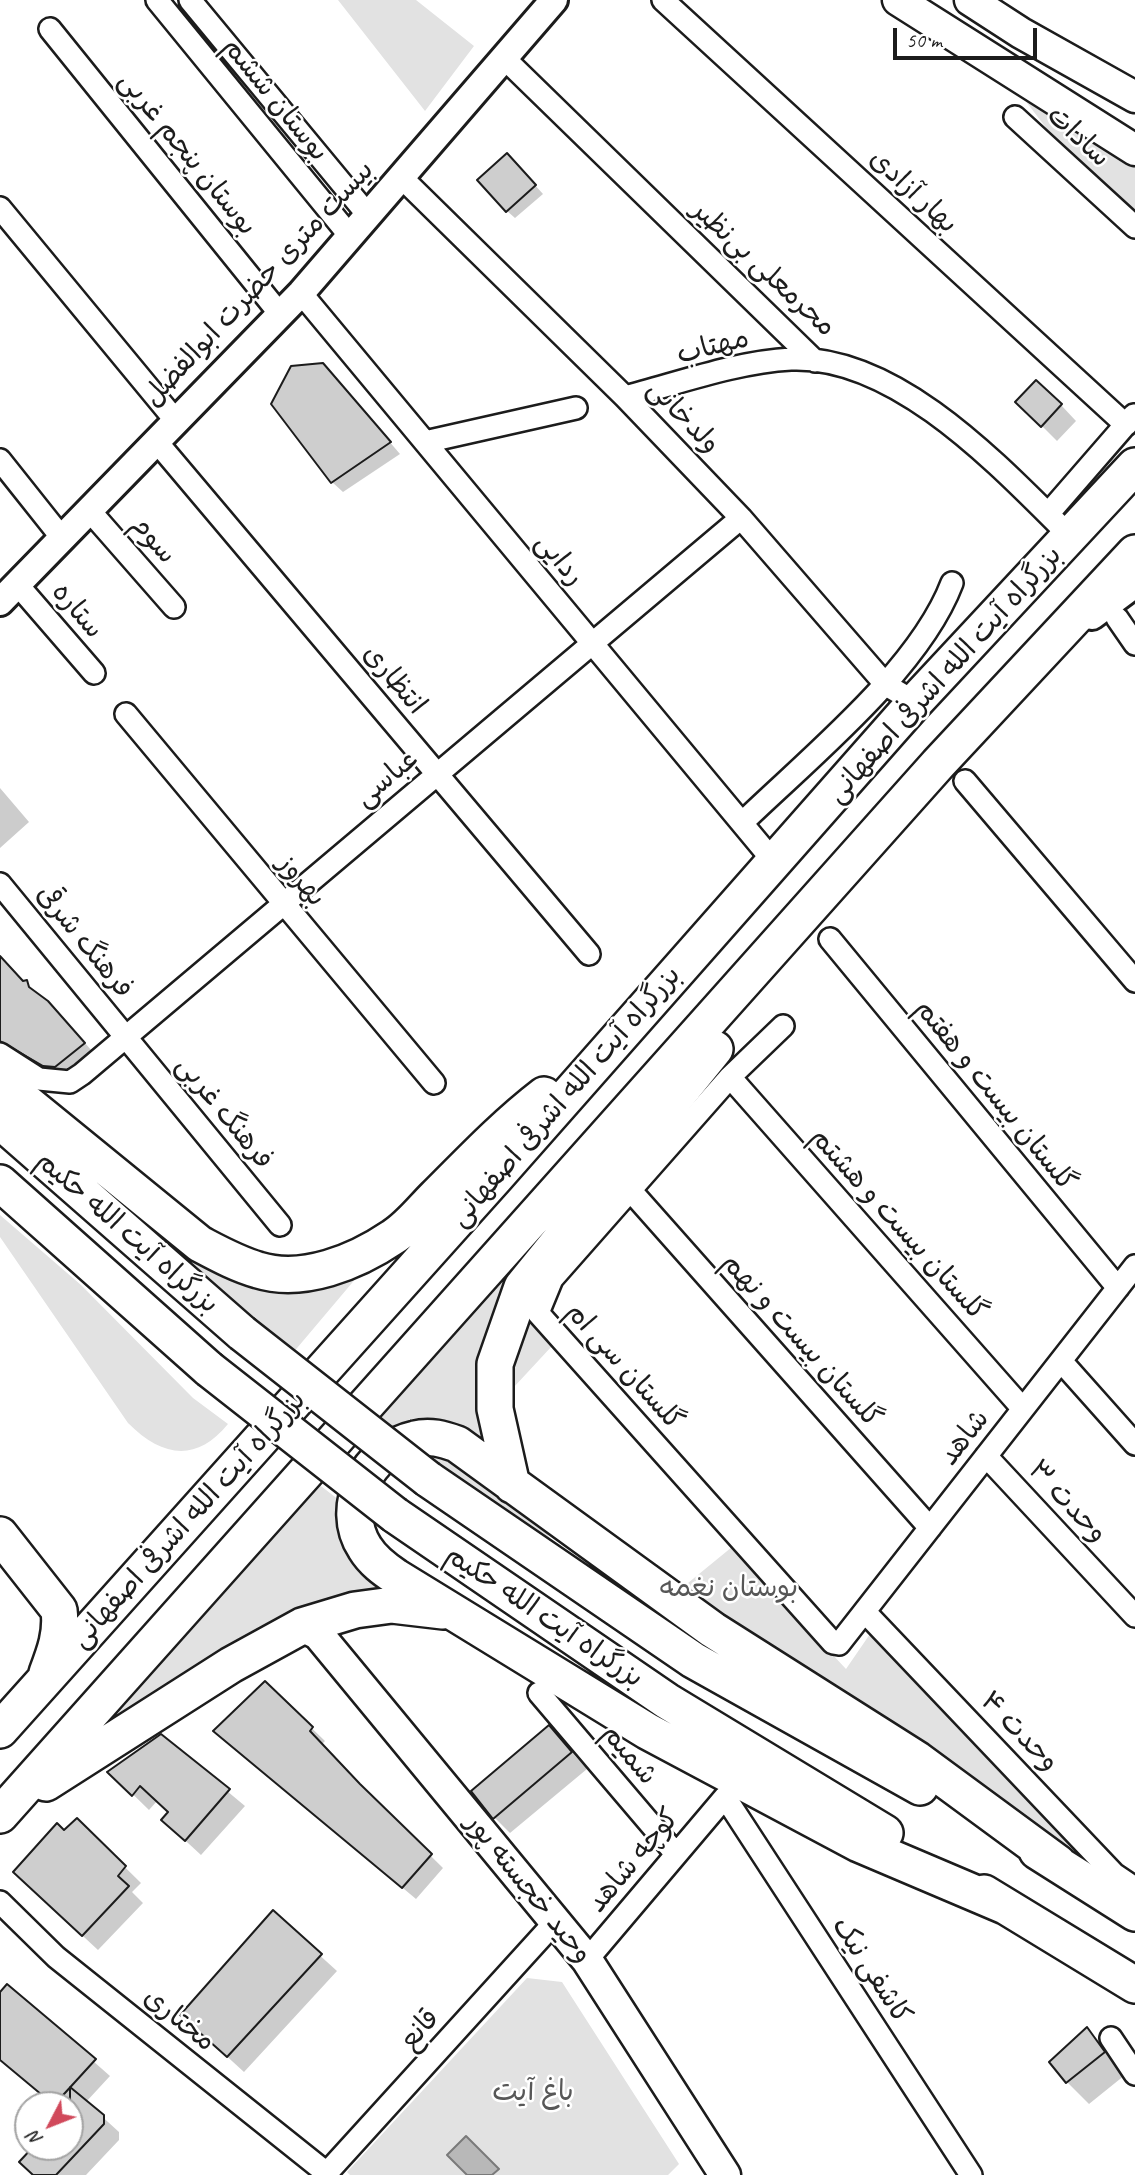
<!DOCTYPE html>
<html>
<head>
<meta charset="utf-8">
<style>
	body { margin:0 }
	#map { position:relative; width:1135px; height:2175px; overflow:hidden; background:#fff; font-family:Caveat,sans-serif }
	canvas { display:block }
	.north { position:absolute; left:14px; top:2091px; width:70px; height:70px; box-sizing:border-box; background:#fff; border:2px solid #a4a4a4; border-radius:50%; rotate:228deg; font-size:19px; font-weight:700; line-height:28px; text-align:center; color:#1c1c1c }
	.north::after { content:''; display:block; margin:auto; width:24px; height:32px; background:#d1495b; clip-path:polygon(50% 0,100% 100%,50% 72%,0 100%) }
	.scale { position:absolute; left:893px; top:28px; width:144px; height:32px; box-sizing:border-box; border:4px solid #1c1c1c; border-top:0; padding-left:9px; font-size:21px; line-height:24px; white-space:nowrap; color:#1c1c1c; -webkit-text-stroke:5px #fff; paint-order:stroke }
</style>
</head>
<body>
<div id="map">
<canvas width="1135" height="2175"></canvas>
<div class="north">N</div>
<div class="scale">50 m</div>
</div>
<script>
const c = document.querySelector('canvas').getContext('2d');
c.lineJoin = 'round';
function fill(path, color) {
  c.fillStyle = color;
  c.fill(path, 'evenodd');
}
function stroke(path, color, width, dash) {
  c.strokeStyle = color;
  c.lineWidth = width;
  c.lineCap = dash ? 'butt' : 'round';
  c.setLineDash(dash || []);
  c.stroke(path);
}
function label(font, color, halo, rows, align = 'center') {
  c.font = font + ' Caveat,"Playpen Sans Arabic",sans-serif';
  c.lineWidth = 5;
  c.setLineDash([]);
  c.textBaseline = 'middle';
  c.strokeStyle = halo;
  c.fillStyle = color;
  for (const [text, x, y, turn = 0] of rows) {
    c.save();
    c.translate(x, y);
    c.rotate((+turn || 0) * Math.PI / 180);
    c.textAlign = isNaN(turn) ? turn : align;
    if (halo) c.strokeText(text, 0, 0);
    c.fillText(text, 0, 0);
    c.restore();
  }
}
const green = new Path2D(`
	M 338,0 L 416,0 L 474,46 L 425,111 Z
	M 1021,95 L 1062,117 L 1135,167 L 1135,211 L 1047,129 Z
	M 0,1101 L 211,1258 L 368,1264 L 292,1354 Z
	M 0,1215 L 81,1285 L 193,1398 L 228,1424 C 196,1463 162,1457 128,1423 L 0,1237 Z
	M 518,1265 L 499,1465 L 394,1435 L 376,1417 Z
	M 519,1308 L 552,1346 L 501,1401 Z
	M 429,1446 L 533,1518 L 574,1566 L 411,1449 Z
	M 313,1480 L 343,1503 L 389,1590 L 66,1762 L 176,1645 Z
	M 732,1547 L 846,1669 L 870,1634 L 1079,1853 L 917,1743 L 677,1592 Z
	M 527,1978 L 562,1982 L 679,2164 L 668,2175 L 350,2175 L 347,2172 Z`);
const water = new Path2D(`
	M 466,2136 L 499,2169 L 492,2175 L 467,2175 L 447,2155 Z`);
const shadow = new Path2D(`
	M 515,163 L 543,194 L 515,218 L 507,211 Z
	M 333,376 L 400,454 L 343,492 L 332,482 Z
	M 1018,402 L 1061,405 L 1076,421 L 1057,441 Z
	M 0,788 L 29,822 L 0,848 Z
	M 0,958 L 64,1019 L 99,1059 L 61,1081 L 0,1045 Z
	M 265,1683 L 325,1741 L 322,1744 L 369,1795 L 443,1868 L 416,1899 L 215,1731 Z
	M 549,1727 L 587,1769 L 510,1833 L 495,1818 Z
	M 161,1736 L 245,1806 L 201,1855 L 163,1820 L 170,1813 L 157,1801 L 149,1810 L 110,1772 Z
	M 77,1820 L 141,1883 L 132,1892 L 143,1903 L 98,1950 L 31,1888 L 64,1832 Z
	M 273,1913 L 337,1971 L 244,2072 L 198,2030 Z
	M 8,1986 L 110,2076 L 86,2102 L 119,2132 L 119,2140 L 86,2175 L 35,2175 L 36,2147 L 70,2147 L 70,2105 L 54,2105 L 0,2060 L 0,1995 Z
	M 1087,2029 L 1109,2051 L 1125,2075 L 1089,2104 L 1067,2082 Z`);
const building = new Path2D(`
	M 507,153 L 536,185 L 506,212 L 477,180 Z
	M 323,363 L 391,442 L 331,483 L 271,404 L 291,366 Z
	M 1036,380 L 1062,404 L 1041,427 L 1015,402 Z
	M 0,956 L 23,981 L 27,980 L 29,987 L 48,1001 L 85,1043 L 55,1067 L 43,1066 L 0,1041 Z
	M 265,1681 L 313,1727 L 310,1731 L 360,1784 L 432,1854 L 402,1888 L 213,1731 Z
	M 549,1725 L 572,1752 L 493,1819 L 471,1791 Z
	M 161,1734 L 230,1789 L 185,1841 L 161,1820 L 168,1812 L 140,1786 L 132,1796 L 107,1772 Z
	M 77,1818 L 126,1866 L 118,1876 L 129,1886 L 82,1936 L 13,1872 L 57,1823 L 64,1830 Z
	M 273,1910 L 322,1954 L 227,2057 L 180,2015 Z
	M 7,1984 L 96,2059 L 54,2105 L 0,2060 L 0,1992 Z
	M 1087,2027 L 1105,2052 L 1066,2083 L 1049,2062 Z
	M 70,2087 L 104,2115 L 104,2124 L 56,2175 L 33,2175 L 19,2162 L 33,2147 L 70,2147 Z`);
const minor = new Path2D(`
	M 157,0 L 350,236
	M 190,0 L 368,215
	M 663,0 L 1126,425
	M 50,29 L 280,314
	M 504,58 L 815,361
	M 1015,117 L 1135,227
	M 401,177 L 625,397 L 741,518 L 886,685 L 915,702
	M 0,208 L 176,421
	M 301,293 L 775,863
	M 625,397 C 679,383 736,362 791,359 C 898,355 1001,468 1071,537
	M 156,441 L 589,954
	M 425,442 L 576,408
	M 0,460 L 62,538
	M 89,510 L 174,607
	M 1048,514 L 1134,415
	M 17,584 L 94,673
	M 1117,618 L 1135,644
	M 126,714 L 434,1083
	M 965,781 L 1135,981
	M 742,823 C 809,758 919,670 952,583
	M 0,884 L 280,1225
	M 830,939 L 1118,1288
	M 783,1026 L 730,1077 L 552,1279 L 538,1313 L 833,1643 L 839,1644 L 1135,1266
	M 0,1054 L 39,1079 L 70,1082 L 82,1074 L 741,518
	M 730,1077 L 1023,1409
	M 631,1191 L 930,1528
	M 1061,1361 L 1135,1444
	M 986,1456 L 1135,1616
	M 865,1612 L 1114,1874 L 1135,1888
	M 539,1693 L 676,1854
	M 0,1902 L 56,1957 L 329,2175
	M 587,1960 L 725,1797 L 971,2175
	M 1111,2038 L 1135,2074
	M 325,2175 L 555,1922`);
const tertiary = new Path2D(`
	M 0,602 L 301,293 L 554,0
	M 1092,616 L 1135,584`);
const secondary = new Path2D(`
	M 898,0 L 1135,150
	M 970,0 L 1021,33 L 1135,97
	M 302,1626 L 318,1634 L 587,1960 L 725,2175`);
const trunk = new Path2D(`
	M 0,1081 L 200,1244 C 219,1254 237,1264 258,1270 C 303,1284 356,1262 393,1237 C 409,1227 422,1210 435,1197 C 470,1162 505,1125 544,1095
	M 0,1121 L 242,1333
	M 0,1183 L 209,1369
	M 428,1479 L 693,1660 L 920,1787
	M 512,1485 L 495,1409 L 495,1364 L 522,1287 L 715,1049
	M 395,1515 L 667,1701 L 885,1833
	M 0,1535 L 59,1610 C 62,1633 55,1652 47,1673
	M 0,1730 L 495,1178 L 915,702 L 1135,466
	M 46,1783 L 231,1665 L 302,1626 L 355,1610 L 392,1605 L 443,1611
	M 0,1815 L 938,764 L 1135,553
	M 1037,1851 L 1135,1913
	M 984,1893 L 1135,1985
	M 1005,1906 L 859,1844 L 647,1731 L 396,1577 C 384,1569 373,1561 365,1548 C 338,1507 368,1449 415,1439 C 430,1435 443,1439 457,1444 L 713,1630 L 918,1760 L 1058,1863`);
const trunkBridge = new Path2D(`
	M 242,1333 L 428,1479
	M 209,1369 L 395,1515`);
const streetNames = [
	["بوستان ششم",275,100,51],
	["سادات",1078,137,43],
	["بوستان پنجم غربی",187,154,51],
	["بهار آزادی",913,192,43],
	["محرمعلی بی‌نظیر",763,269,43],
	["بیست متری حضرت ابوالفضل",259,284,-47],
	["مهتاب",713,347,-14],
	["ولدخانی",683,417,46],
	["سوم",153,540,49],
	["ردایی",559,560,50],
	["ستاره",77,611,49],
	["بزرگراه آیت الله اشرفی اصفهانی",945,675,-48],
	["انتظاری",394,680,50],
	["عباسی",387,779,-40],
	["بهروز",301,881,50],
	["فرهنگ شرقی",84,942,51],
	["گلستان بیست و هفتم",995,1096,51],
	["بزرگراه آیت الله اشرفی اصفهانی",566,1097,-49],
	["فرهنگ غربی",224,1113,51],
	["گلستان بیست و هشتم",898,1225,48],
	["بزرگراه آیت الله حکیم",127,1233,41],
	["گلستان بیست و نهم",801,1341,48],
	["گلستان سی ام",624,1367,48],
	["شاهد",965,1438,-52],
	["وحدت ۳",1067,1502,47],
	["بزرگراه آیت الله اشرفی اصفهانی",189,1520,-48],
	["بزرگراه آیت الله حکیم",544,1617,34],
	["وحدت ۴",1019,1732,46],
	["شمیم",629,1755,50],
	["کوچه شاهد",634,1861,-50],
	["وحید خجسته پور",528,1889,51],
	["کاشفی نیک",871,1971,57],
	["مختاری",179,2020,39],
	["قانع",420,2030,-48]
];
const parkNames = [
	["بوستان نغمه",729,1589],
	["باغ آیت",533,2093]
];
fill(green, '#e2e2e2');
fill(water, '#b8b8b8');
stroke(water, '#7a7a7a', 2);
fill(shadow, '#0003');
fill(building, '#cecece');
stroke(building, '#1c1c1c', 2);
stroke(minor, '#1c1c1c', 26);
stroke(tertiary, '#1c1c1c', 32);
stroke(secondary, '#1c1c1c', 35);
stroke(trunk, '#1c1c1c', 40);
stroke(minor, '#fff', 21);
stroke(tertiary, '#fff', 26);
stroke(secondary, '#fff', 30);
stroke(trunk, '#fff', 35);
stroke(trunkBridge, '#1c1c1c', 40, []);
stroke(trunkBridge, '#fff', 35);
label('28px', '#1c1c1c', '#fff', streetNames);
label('28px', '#575757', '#fff', parkNames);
</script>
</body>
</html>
